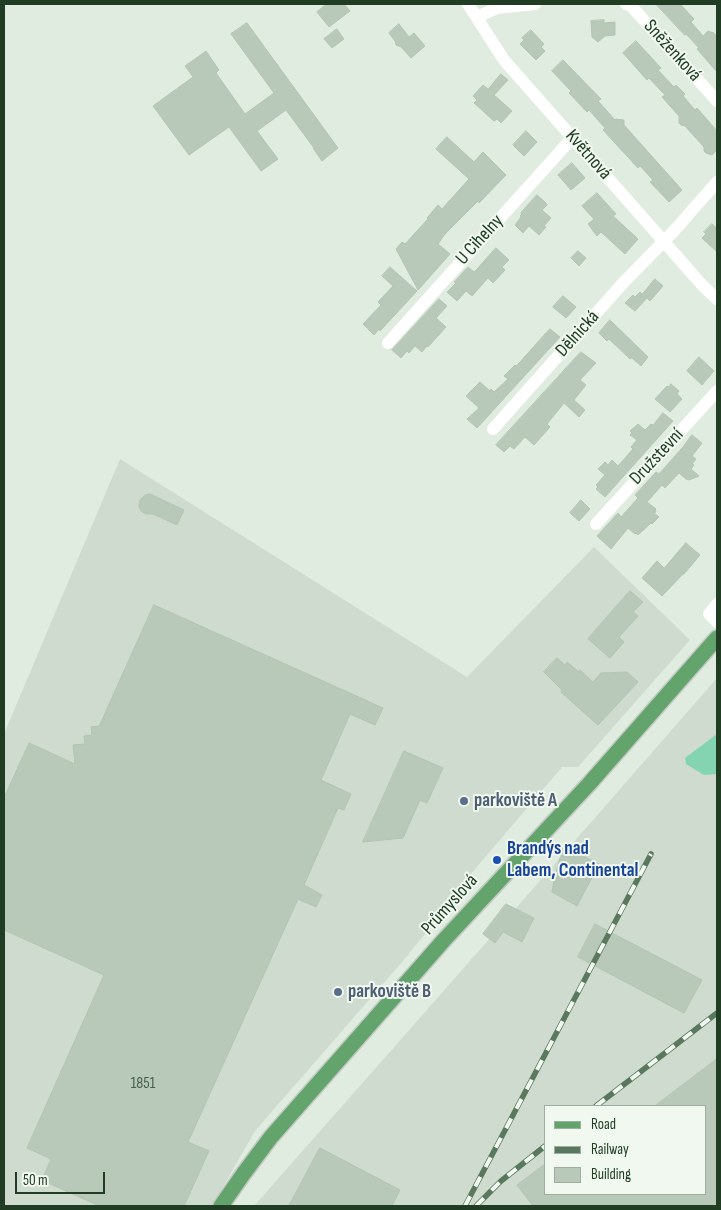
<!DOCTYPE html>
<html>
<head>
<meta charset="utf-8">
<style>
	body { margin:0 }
	#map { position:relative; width:721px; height:1210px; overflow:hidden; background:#e0ece0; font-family:"Sofia Sans Condensed",sans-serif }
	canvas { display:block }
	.frame { position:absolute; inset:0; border:5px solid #203d24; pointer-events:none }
	.legend { position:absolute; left:544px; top:1105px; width:162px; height:90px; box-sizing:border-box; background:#f1f8f0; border:1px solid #9dad9e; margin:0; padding:6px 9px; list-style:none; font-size:15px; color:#203d24 }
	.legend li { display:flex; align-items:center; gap:10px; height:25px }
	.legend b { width:25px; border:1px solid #9dad9e }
	.scale { position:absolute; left:15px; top:1172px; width:90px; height:22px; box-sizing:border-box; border:2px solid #203d24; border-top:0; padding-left:6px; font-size:15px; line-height:18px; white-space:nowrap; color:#203d24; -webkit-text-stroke:4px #f1f8f0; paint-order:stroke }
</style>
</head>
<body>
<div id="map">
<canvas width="721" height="1210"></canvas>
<div class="frame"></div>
<ul class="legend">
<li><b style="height:6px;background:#62a46c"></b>Road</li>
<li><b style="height:6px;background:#5a785e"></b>Railway</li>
<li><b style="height:14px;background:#b8c9b9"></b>Building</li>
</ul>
<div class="scale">50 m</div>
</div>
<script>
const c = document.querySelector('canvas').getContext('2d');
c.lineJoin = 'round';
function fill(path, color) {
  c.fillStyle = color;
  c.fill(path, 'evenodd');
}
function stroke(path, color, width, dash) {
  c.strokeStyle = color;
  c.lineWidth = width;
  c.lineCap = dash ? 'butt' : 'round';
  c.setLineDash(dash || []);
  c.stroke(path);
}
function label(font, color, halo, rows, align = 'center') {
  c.font = font + ' "Sofia Sans Condensed",sans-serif';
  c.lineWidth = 4;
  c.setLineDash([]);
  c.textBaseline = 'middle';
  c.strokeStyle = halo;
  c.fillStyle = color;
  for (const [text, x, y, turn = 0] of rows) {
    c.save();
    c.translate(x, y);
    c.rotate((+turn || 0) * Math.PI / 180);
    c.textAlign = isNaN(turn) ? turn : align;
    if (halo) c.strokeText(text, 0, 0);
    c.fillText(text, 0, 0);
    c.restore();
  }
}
const built = new Path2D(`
	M 120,459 L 467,677 L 594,547 L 690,640 L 578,767 L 562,767 L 447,902 L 446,908 L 402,962 L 255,1131 L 212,1206 L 4,1206 L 4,734 Z
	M 717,678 L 717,1206 L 254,1206 L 477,953 ZM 545,1106 L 705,1106 L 705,1194 L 545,1194 Z`);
const water = new Path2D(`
	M 717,734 L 717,774 L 704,775 L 686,764 L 685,758 Z`);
const building = new Path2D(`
	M 327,4 L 344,4 L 350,11 L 329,27 L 317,12 Z
	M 656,4 L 680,4 L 694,19 L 691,22 L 703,36 L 708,31 L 714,33 L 717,37 L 717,72 L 697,49 L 699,48 L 686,34 L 685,35 Z
	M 604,20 L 604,23 L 615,22 L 615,35 L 605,36 L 598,42 L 592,37 L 591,21 Z
	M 247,23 L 338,148 L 322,161 L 313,148 L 314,148 L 286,110 L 257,131 L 278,159 L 261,171 L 229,127 L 189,155 L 153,106 L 193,77 L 185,66 L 206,51 L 219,70 L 216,73 L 245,114 L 274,93 L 231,34 Z
	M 399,24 L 409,37 L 414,33 L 425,46 L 411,58 L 401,47 L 396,45 L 395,41 L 389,33 Z
	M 337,29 L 344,39 L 332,48 L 324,39 Z
	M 531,30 L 544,44 L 541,47 L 545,51 L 536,60 L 520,44 L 524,40 L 522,38 Z
	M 636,41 L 661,68 L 658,70 L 674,87 L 676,85 L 685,94 L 683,96 L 695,110 L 697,108 L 717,131 L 717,150 L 712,155 L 706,153 L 704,151 L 704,147 L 685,126 L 681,125 L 679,123 L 679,116 L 662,97 L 665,95 L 649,78 L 647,80 L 623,53 Z
	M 563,60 L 601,99 L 598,101 L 615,120 L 616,119 L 624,120 L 624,125 L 682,190 L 669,202 L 650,182 L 653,180 L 640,166 L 638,168 L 603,130 L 605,128 L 589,110 L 587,112 L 569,93 L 571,91 L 552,71 Z
	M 501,74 L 508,80 L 494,95 L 512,111 L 501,123 L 497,119 L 494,121 L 474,103 L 477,100 L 473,96 L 483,85 L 488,89 Z
	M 526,131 L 537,142 L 524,156 L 513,145 Z
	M 447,137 L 474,162 L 483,152 L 506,175 L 479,203 L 478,201 L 445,234 L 438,244 L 450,254 L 418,290 L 396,249 L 402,242 L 405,244 L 428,219 L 427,218 L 438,205 L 442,209 L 469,179 L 436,149 Z
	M 572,163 L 585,178 L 571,190 L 558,175 Z
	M 597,193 L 616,214 L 613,216 L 638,239 L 625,254 L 601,232 L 597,236 L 588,224 L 594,219 L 582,206 Z
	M 537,195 L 546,203 L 547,205 L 542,210 L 551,218 L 544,226 L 546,227 L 539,235 L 529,226 L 523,233 L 515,225 L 521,217 L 520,216 L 522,214 L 521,213 Z
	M 712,224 L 717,228 L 717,252 L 702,238 L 706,234 L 704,232 Z
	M 496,248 L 509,260 L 502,267 L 505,270 L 493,283 L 488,278 L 472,296 L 466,291 L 457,301 L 447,292 L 456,283 L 454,282 L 468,267 L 474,272 Z
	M 578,251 L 586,258 L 579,266 L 571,258 Z
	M 390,267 L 417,291 L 380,331 L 379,329 L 374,335 L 363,324 L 381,305 L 378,302 L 393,286 L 382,276 Z
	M 655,279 L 663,286 L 650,301 L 647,298 L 635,311 L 625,303 L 633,295 L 635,297 L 640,292 L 642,294 Z
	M 563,296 L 576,307 L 566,318 L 553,307 Z
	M 439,299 L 447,306 L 436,318 L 446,327 L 428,347 L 427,346 L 422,352 L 415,346 L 409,353 L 407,351 L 401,358 L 392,350 Z
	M 610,320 L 648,357 L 641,366 L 632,358 L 630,359 L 609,339 L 607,341 L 599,333 Z
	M 550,329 L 560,337 L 477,428 L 467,419 L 479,408 L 466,396 L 480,382 L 490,391 L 491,389 L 494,392 L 508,379 L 504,376 L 515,365 L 516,366 Z
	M 581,352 L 596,363 L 580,380 L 586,385 L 574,400 L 585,410 L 579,417 L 564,403 L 547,424 L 550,427 L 534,445 L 525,437 L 514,449 L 510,446 L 504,452 L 496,445 Z
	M 699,357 L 714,371 L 702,385 L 687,371 Z
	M 671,384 L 679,391 L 677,394 L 682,399 L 670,412 L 655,399 L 667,386 L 669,387 Z
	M 663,413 L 673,421 L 605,497 L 596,489 L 598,487 L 596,485 L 605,475 L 598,469 L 605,462 L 608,465 L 612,460 L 618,466 L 633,449 L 631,447 L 637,440 L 630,435 L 632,433 L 630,431 L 638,424 L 645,430 L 651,424 L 653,425 Z
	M 692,435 L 702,443 L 692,456 L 696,459 L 692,464 L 694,465 L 691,469 L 699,476 L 689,480 L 686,479 L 679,473 L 665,488 L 662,485 L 647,502 L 656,509 L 655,510 L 656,512 L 654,513 L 659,517 L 652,524 L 651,523 L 638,535 L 636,533 L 635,534 L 628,528 L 611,549 L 597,536 L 618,513 L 621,517 L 638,498 L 635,495 L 656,472 L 659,474 L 683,447 Z
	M 149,494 L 152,495 L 184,510 L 177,525 L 153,514 L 146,514 L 141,511 L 139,506 L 140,500 L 144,496 Z
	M 581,500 L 590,509 L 579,521 L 570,513 Z
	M 686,543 L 700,555 L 684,574 L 683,574 L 662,596 L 642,578 L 657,561 L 664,568 Z
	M 630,591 L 643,602 L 633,612 L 638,616 L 619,637 L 624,642 L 610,658 L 588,639 Z
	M 154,605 L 383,708 L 375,725 L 350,714 L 321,780 L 351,794 L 344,810 L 338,808 L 304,885 L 322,895 L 316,907 L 298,899 L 188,1142 L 209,1151 L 184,1206 L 99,1206 L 42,1180 L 51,1159 L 27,1148 L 104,975 L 4,930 L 4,798 L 29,743 L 75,764 L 73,745 L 85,744 L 84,736 L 92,735 L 91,727 L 99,726 Z
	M 557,658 L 565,665 L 567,662 L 579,672 L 580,670 L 593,682 L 601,673 L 627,672 L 638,682 L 598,725 L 561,692 L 562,690 L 544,672 Z
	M 404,751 L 443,768 L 427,803 L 420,800 L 403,838 L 363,842 Z
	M 564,846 L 599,864 L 577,906 L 552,892 L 555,876 Z
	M 506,904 L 534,918 L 522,942 L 503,932 L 495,943 L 483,934 Z
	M 595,924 L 702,980 L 684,1013 L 578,957 Z
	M 717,1059 L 717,1206 L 533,1206 L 517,1185 L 545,1164 L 545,1194 L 705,1194 L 705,1106 L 655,1106 Z
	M 320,1148 L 400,1190 L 392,1206 L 289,1206 Z`);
const minor = new Path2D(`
	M 468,4 L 504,60 L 703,286 L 717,299
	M 626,4 L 631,6 L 717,101
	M 477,17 L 497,8 L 535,4
	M 388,343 L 573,137
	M 493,429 L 624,282 L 673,232 L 717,182
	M 596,524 L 717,391
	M 717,604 L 709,614 L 717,622`);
const major = new Path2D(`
	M 221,1206 L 244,1173 L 271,1137 L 444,940 L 589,784 L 717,638`);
const rail = new Path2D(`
	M 596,1106 L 717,1013
	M 465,1206 L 651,854
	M 476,1206 L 501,1181 L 545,1146`);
const markers = [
	[464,801,5,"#5c6f8a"],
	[497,860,5,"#1a4fb4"],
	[338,992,5,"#5c6f8a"]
];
const numberNames = [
	["1851",143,1084]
];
const streetNames = [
	["Sněženková",672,51,48],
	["Květnová",588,155,49],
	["U Cihelny",480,240,-48],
	["Dělnická",578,334,-48],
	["Družstevní",657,457,-47],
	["Průmyslová",450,905,-48]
];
const serviceNames = [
	["parkoviště A",474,801],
	["parkoviště B",348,992]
];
const transitNames = [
	["Brandýs nad",507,849],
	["Labem, Continental",507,871]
];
fill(built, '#cedbce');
fill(water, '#84d4b2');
fill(building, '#b8c9b9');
stroke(building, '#b2c5b2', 1);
stroke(major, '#c1c9c2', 18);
stroke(minor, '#fff', 12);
stroke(major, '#62a46c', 15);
stroke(rail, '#5a785e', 5.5);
stroke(rail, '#f1f8f0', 4, [11]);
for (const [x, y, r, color] of markers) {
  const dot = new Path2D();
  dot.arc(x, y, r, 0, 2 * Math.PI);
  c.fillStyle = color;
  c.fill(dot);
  stroke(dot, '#f1f8f0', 2);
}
label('16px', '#466049', null, numberNames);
label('19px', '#203d24', '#f1f8f0', streetNames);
label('bold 19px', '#4e5e75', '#f1f8f0', serviceNames, 'left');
label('bold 19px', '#164399', '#f1f8f0', transitNames, 'left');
</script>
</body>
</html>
